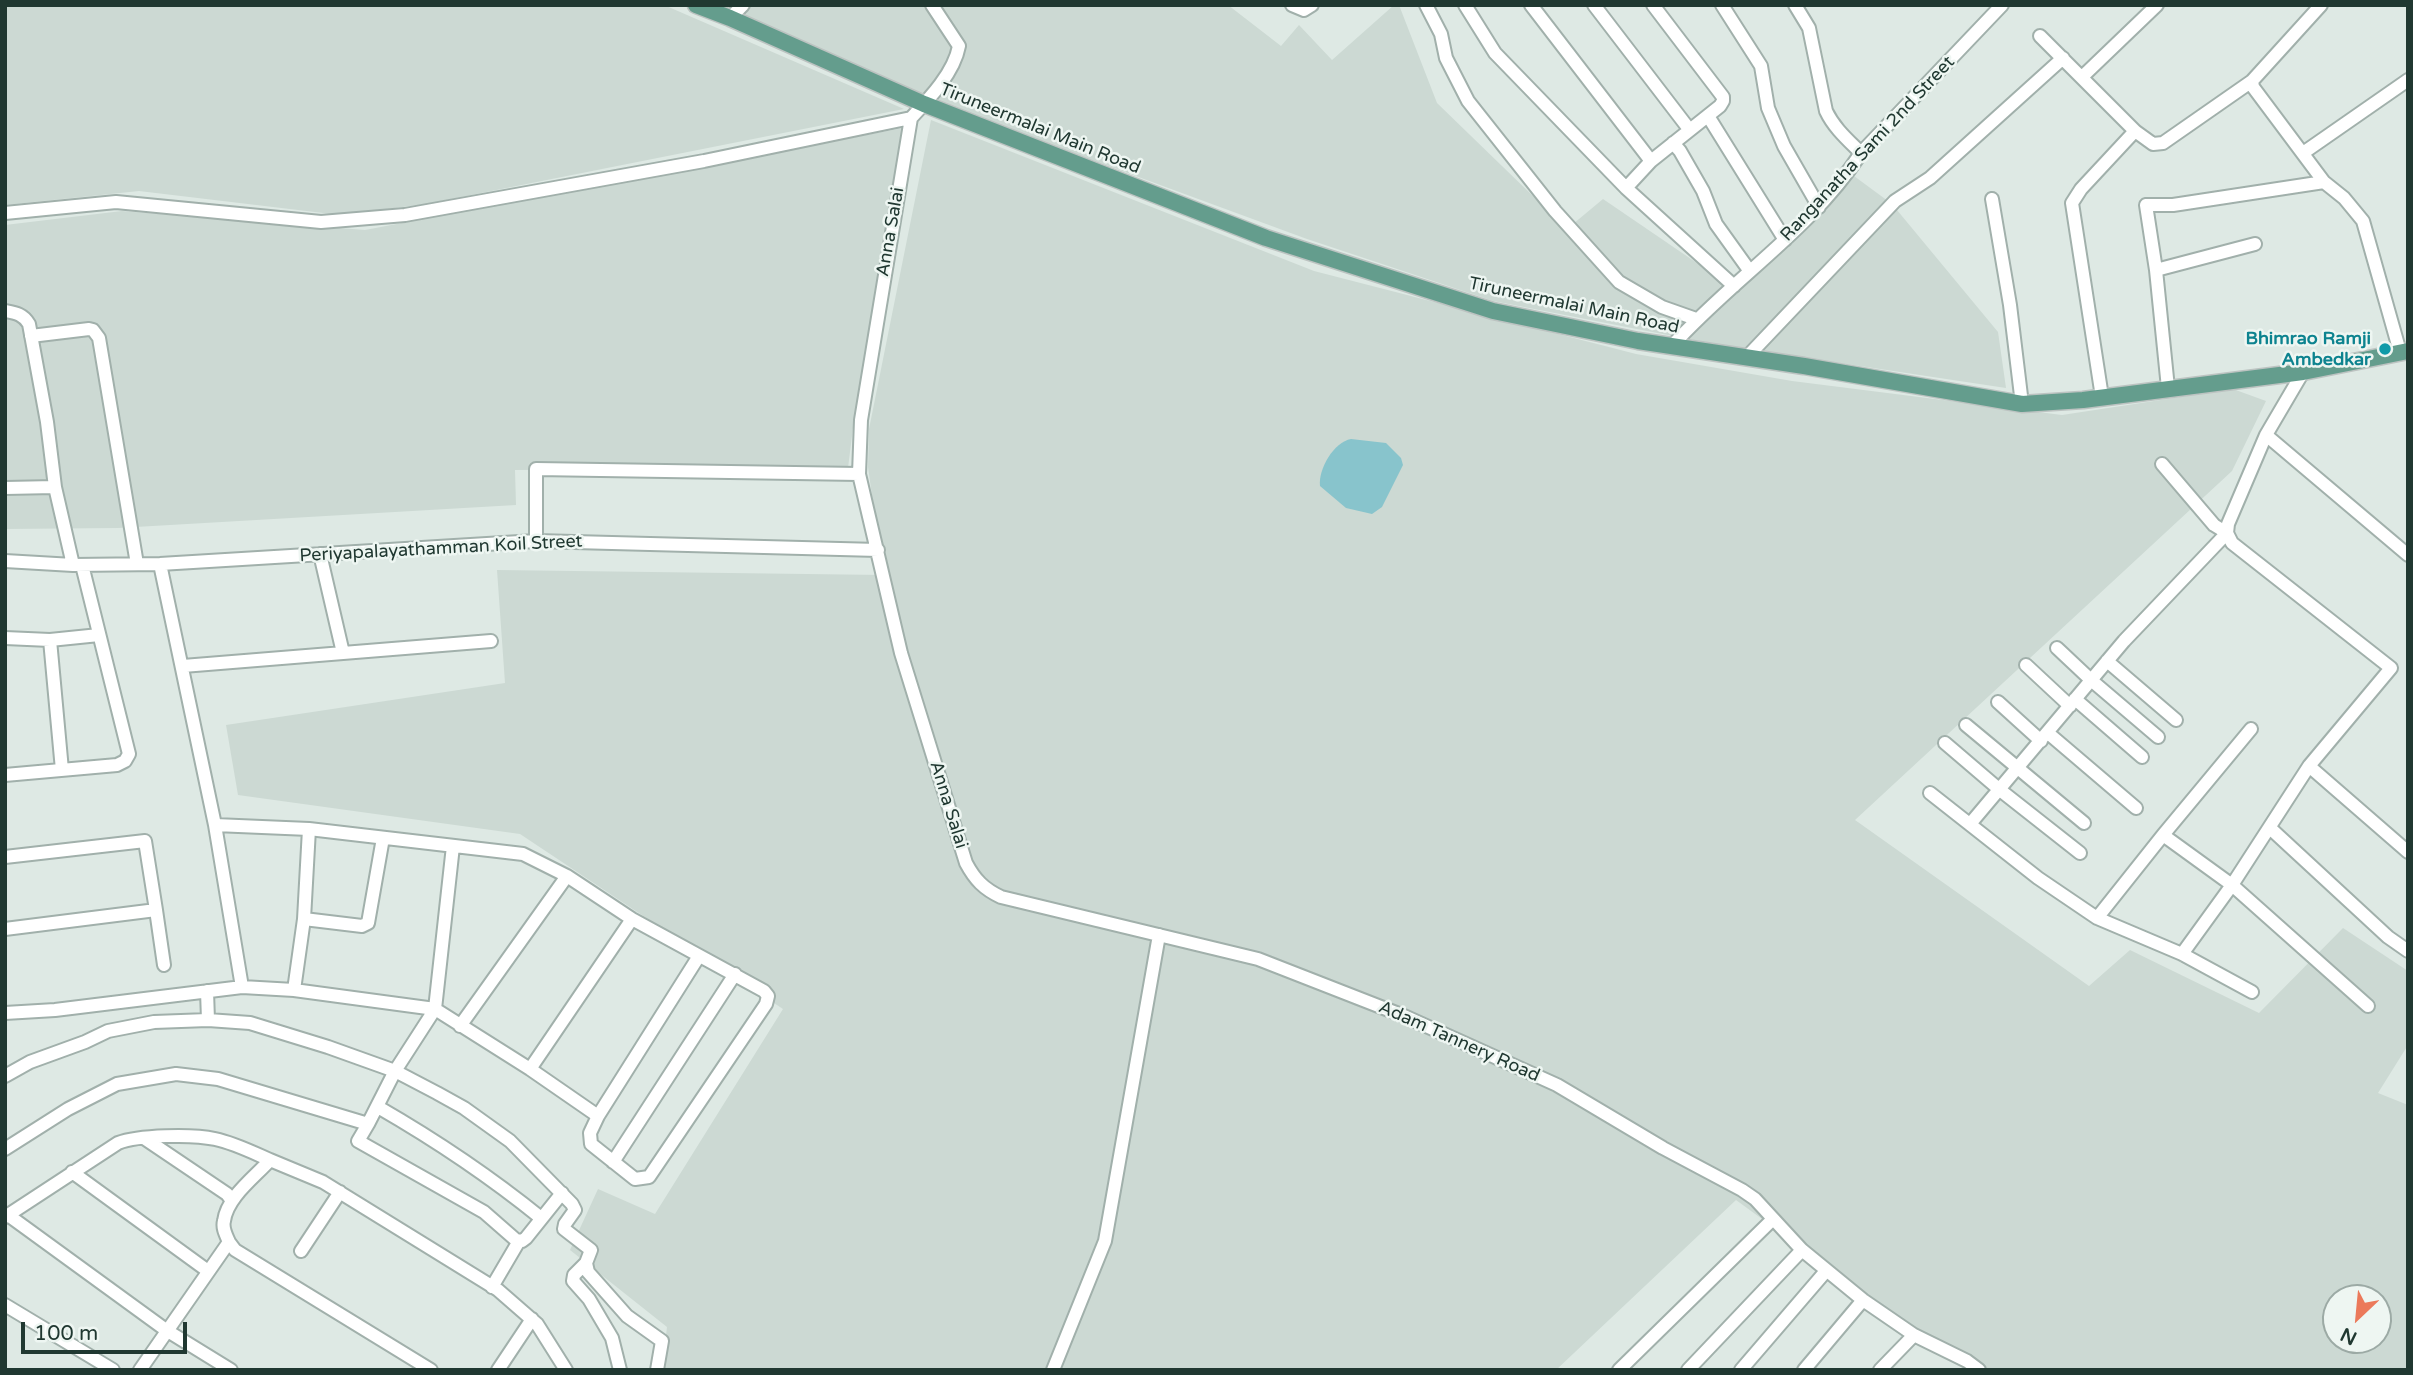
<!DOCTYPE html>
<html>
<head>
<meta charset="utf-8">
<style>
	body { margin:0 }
	#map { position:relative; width:2413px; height:1375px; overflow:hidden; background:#dee9e4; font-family:"Varela Round",sans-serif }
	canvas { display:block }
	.frame { position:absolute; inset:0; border:7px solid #203831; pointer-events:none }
	.north { position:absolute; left:2322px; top:1284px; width:70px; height:70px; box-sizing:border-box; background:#eef6f2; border:2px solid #9caaa5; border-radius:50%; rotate:206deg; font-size:19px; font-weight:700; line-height:28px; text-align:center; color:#203831 }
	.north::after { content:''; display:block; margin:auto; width:24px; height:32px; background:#eb795a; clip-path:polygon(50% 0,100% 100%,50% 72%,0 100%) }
	.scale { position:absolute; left:21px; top:1322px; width:166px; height:32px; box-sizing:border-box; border:4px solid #203831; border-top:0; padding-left:9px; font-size:21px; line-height:24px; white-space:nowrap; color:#203831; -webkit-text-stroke:5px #eef6f2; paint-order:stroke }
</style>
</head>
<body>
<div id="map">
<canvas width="2413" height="1375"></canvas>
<div class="frame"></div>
<div class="north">N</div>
<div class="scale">100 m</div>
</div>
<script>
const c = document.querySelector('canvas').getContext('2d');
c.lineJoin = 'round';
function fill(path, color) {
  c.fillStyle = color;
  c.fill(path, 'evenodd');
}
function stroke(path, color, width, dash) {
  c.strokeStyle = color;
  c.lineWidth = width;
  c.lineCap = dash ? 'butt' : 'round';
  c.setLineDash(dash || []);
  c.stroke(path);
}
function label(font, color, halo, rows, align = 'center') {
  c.font = font + ' "Varela Round",sans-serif';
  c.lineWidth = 5;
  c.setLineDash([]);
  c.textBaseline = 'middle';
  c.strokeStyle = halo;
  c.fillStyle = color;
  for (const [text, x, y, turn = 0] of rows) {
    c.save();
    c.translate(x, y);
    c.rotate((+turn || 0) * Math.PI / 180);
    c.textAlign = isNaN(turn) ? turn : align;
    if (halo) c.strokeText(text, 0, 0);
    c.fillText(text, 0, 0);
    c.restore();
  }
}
const built = new Path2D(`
	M 5,5 L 664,5 L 904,109 L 426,204 L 340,215 L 139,191 L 5,205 Z
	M 712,5 L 1228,5 L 1281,46 L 1299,25 L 1332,60 L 1394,5 L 1399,5 L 1437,103 L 1567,229 L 1603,199 L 1735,289 L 1854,176 L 1892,204 L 1998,332 L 2006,388 L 1714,344 L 1493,301 L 1307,239 L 910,93 Z
	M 931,120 L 1314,271 L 1636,354 L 1792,381 L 2062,415 L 2233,389 L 2266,401 L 2232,471 L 1855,820 L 2089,986 L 2130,950 L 2259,1013 L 2343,928 L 2408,971 L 2408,1045 L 2378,1093 L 2408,1105 L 2408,1370 L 1969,1370 L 1736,1200 L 1556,1370 L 662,1370 L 667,1327 L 570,1250 L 598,1189 L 655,1214 L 783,1009 L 520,834 L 238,795 L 226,725 L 505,683 L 497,570 L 883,575 L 868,467 L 869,429 ZM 2336,1298 L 2378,1298 L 2378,1340 L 2336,1340 Z
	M 903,128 L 855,412 L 848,468 L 515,470 L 516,505 L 118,528 L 5,529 L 5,225 L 122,211 L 365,230 Z`);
const water = new Path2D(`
	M 1351,439 L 1386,443 L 1401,458 L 1403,465 L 1382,507 L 1372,514 L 1346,508 L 1320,486 C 1318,469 1334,442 1351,439 Z`);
const minor = new Path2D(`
	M 932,5 L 959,46 C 954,73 929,99 911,118 L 861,420 L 859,474 L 901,653 L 966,863 C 975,880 984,889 1001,897 L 1258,959 L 1404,1016 L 1557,1085 L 1663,1148 L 1742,1190 L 1755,1199 L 1802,1250 L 1863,1300 L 1914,1335 L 1967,1361 L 1979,1370
	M 1292,5 L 1304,10 L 1312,5
	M 1426,5 L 1441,34 L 1446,58 L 1468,101 L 1555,211 L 1619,282 L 1662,307 L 1696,319
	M 1465,5 L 1495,53 L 1626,188 L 1734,286
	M 1531,5 L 1651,161
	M 1594,5 L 1689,129
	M 1722,5 L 1761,66 L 1768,108 L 1784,146 L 1819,207
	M 1795,5 L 1809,28 L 1826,111 C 1834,128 1848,140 1861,153
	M 2321,5 L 2252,81 L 2253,87 L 2324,182 L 2344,198 L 2363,221 L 2400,352
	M 730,18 L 743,5
	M 2040,36 L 2135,131 L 2153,144 L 2163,143 L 2252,81
	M 2082,77 L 2157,5
	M 1708,116 L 1785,240
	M 1673,143 L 1680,151 L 1703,191 L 1716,224 L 1749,270
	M 2303,153 L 2408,80
	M 1626,188 L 1651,161 L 1720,106 L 1723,101 L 1723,97 L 1653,5
	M 1992,199 L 2010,305 L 2022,404
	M 5,213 L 116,202 L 321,222 L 405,215 L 704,161 L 911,118
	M 2156,270 L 2255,244
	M 5,311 C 16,313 23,314 29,324 L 47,422 L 55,487 L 73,565
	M 31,336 L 89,329 L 93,330 L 99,338 L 137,564
	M 1671,347 C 1733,278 1810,231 1861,153 L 2002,5
	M 1746,358 L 1895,201 L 1930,178 L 2063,58
	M 2168,388 L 2156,270 L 2146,205 L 2173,205 L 2324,182
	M 2102,397 L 2072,203 L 2081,189 L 2135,131
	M 2266,435 L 2408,555
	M 5,488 L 55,487
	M 536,541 L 536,469 L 859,474
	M 5,561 L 73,565 L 160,564 L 536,541 L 878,550
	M 160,564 L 215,825 L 242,987
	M 5,638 L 50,640
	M 2057,648 L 2091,680 L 2158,737
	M 343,653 L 491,641
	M 2107,661 L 2176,720
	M 2026,665 L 2070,706
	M 183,666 L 343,653 L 320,554
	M 2075,699 L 2142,757
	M 1998,702 L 2041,741
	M 1966,725 L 2084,823
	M 2048,733 L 2136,808
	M 1945,743 L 2000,790 L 2080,853
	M 2309,766 L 2408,852
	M 62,770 L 50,640 L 99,635
	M 5,775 L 117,765 L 125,761 L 129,754 L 82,565
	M 1930,793 L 2038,878 L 2097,918 L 2182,954 L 2252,992
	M 1970,824 L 2124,641 L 2227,533 L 2214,525 L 2162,464
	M 215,825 L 309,829 L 523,854 L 567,876 L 632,919 L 764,991 L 768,996 L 766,1004 L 649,1177 L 635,1179 L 591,1144 L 590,1133 L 598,1116 L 699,956
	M 2270,828 L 2388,937 L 2408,951
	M 2163,835 L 2232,885 L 2368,1006
	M 5,857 L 145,841 L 156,910 L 5,929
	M 156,910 L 164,965
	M 2097,918 L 2163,835 L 2251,729
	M 304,919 L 362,926 L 368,923 L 383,838
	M 2182,954 L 2232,885 L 2309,766 L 2391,668 L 2232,543 L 2227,533 L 2228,524 L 2266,435 L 2303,372
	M 294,990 L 304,919 L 309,829
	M 207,991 L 208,1020
	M 5,1013 L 55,1010 L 242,987 L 294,990 L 435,1009 L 530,1069 L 598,1116
	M 460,1026 L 567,876
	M 530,1069 L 632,919
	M 5,1076 L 30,1062 L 85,1042 L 108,1031 L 154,1022 L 208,1020 L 250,1023 L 328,1047 L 395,1071 L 437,1093 L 464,1108 L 510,1141 L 572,1204 L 575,1210 L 565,1224 L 564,1229 L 591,1250 L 586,1263 L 588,1272 L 627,1316 L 662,1341 L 657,1370
	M 378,1107 C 437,1141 488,1175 541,1218
	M 368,1124 L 358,1141 L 484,1212 L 516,1240 L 522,1241 L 526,1238 L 562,1193
	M 144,1138 L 227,1194 L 232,1201
	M 5,1149 L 68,1109 L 117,1084 L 176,1074 L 218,1079 L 368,1124 L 395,1071 L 435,1009 L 453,846
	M 613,1162 L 735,974
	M 72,1172 L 208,1271
	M 8,1215 L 166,1330 L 231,1370
	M 5,1217 L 118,1143 C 138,1135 193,1134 215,1139 C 234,1143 252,1152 270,1160
	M 229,1242 L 235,1250 L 431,1370
	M 301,1251 L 340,1192
	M 586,1263 L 574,1275 L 573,1281 L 589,1299 L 612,1338 L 620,1370
	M 492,1287 L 519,1241
	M 5,1305 L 113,1370
	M 140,1370 L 229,1242 C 226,1235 222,1228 224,1221 C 227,1197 255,1177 270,1160 L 323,1182 L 498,1290 L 537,1324 L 566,1370
	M 498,1370 L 532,1319
	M 1053,1370 L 1105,1241 L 1159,935
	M 1619,1370 L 1773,1219
	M 1688,1370 L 1802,1250
	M 1741,1370 L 1826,1271
	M 1804,1370 L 1863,1300
	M 1880,1370 L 1914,1335`);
const major = new Path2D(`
	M 696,5 L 730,18 L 924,104 L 1266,238 L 1493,311 L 1638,341 L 1804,366 L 2022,404 L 2083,400 L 2303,372 L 2408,351`);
const markers = [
	[2385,349,7,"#0f9aa8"]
];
const streetNames = [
	["Tiruneermalai Main Road",1040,129,22],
	["Ranganatha Sami 2nd Street",1868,149,-47],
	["Anna Salai",891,232,-80],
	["Tiruneermalai Main Road",1574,306,12],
	["Periyapalayathamman Koil Street",441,549,-3],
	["Anna Salai",948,805,73],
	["Adam Tannery Road",1459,1042,24]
];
const cultureNames = [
	["Bhimrao Ramji",2371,339],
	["Ambedkar",2371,360]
];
fill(built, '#ccd9d3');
fill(water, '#88c4cc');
stroke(minor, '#a1b0ab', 16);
stroke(major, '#bcc3c1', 19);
stroke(minor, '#fff', 12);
stroke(major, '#649d8d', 16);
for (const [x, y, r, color] of markers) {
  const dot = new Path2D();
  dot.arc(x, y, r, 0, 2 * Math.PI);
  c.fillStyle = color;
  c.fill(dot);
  stroke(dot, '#eef6f2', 2.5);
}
label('18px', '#203831', '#eef6f2', streetNames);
label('bold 18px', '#0d838f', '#eef6f2', cultureNames, 'right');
</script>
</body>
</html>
